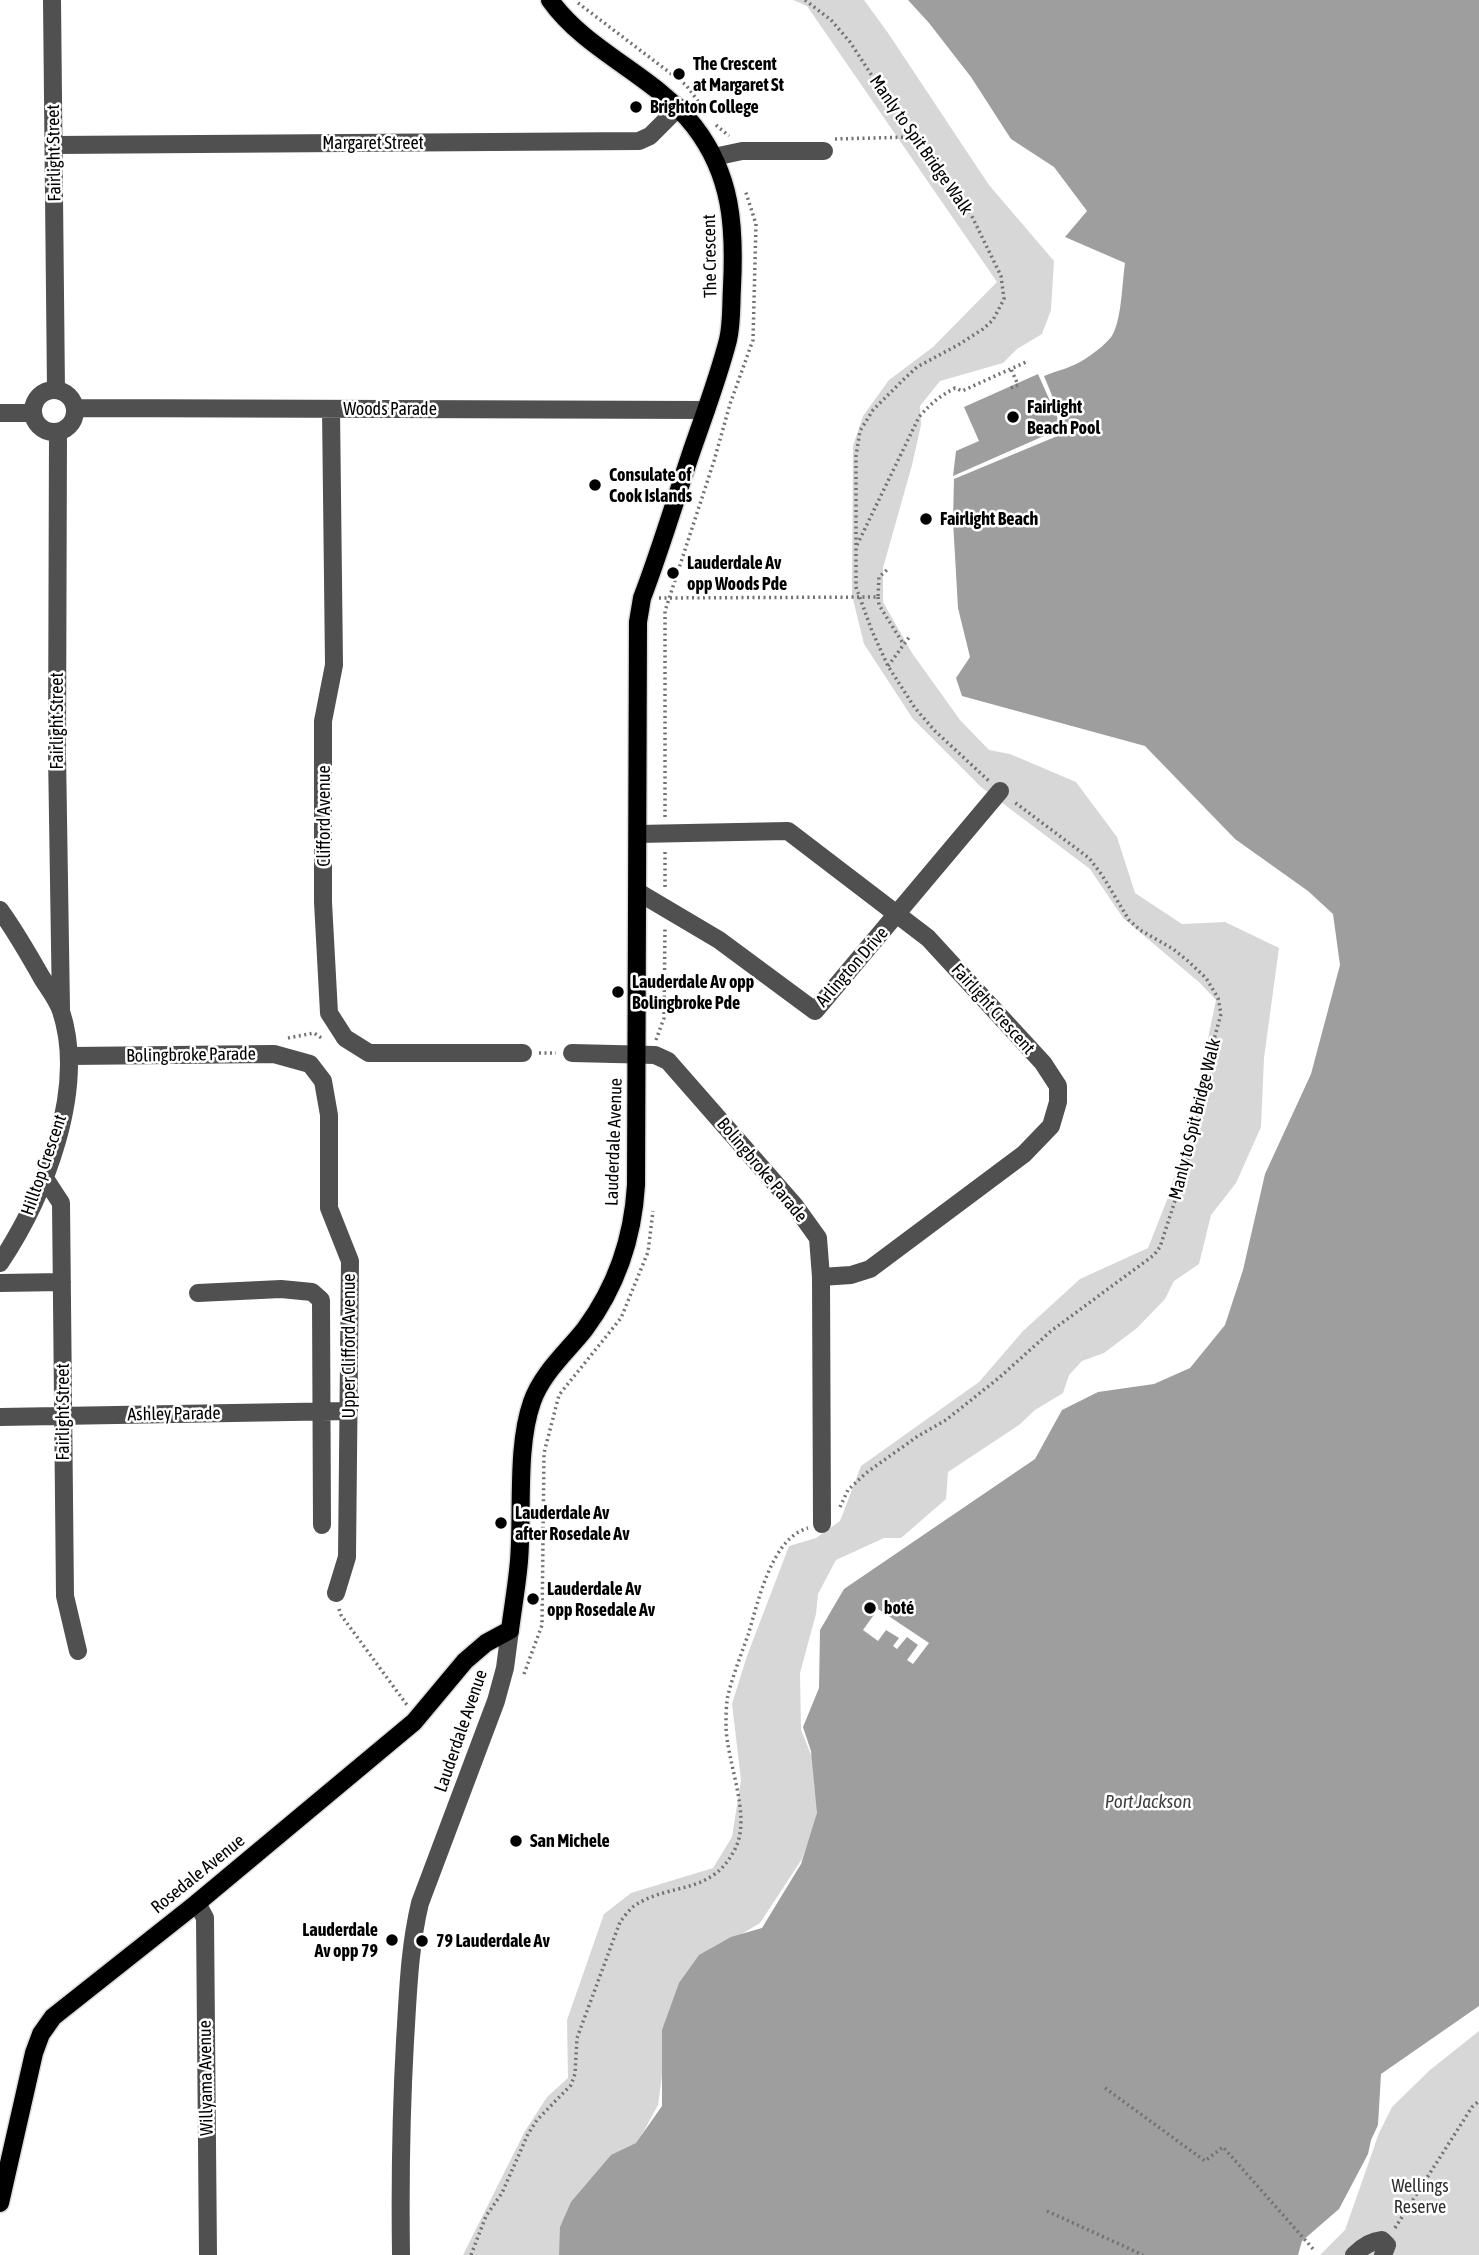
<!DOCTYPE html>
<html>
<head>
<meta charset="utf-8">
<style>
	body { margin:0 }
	canvas { display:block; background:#fff }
</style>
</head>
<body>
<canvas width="1479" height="2255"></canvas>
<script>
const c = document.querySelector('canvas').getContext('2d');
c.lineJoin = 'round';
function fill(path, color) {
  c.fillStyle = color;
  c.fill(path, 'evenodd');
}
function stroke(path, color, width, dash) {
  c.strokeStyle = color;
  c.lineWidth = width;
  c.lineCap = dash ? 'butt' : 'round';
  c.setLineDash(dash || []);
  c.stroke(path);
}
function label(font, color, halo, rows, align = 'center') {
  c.font = font + ' "Asap Condensed",sans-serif';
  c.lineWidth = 5;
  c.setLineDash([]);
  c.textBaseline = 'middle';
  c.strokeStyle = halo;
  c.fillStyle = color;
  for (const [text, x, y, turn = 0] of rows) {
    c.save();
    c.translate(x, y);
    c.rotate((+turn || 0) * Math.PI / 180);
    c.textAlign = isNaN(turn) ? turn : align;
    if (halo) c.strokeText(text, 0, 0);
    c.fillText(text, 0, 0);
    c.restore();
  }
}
const green = new Path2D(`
	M 793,0 L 864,0 L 888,33 L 989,185 L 1054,261 L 1051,310 L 1042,334 L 1017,349 L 1003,363 L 940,381 L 920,406 L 921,425 L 912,465 L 883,568 L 883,602 L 912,653 L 960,720 L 989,750 L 1010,754 L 1076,782 L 1117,837 L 1135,893 L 1182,924 L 1225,922 L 1279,948 L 1264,1058 L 1261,1127 L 1236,1183 L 1211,1215 L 1199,1264 L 1174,1281 L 1165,1299 L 1137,1328 L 1104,1353 L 1082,1361 L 1069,1375 L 1063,1393 L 1035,1410 L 1019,1425 L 948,1472 L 946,1499 L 901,1538 L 884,1538 L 836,1560 L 818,1594 L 816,1614 L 800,1673 L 801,1730 L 817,1769 L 822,1802 L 802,1859 L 760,1923 L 694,1963 L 671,2009 L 658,2105 L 638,2142 L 566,2255 L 463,2255 L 525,2131 L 547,2097 L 568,2078 L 567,2020 L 604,1914 L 631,1893 L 713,1868 L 732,1837 L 741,1780 L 732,1704 L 747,1656 L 789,1546 L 816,1538 L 840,1521 L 861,1466 L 979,1382 L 1023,1331 L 1080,1279 L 1148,1248 L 1169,1195 L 1195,1101 L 1216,1000 L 1200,983 L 1123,918 L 1090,869 L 981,787 L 913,719 L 864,644 L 852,595 L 853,446 L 863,416 L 889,380 L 933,347 L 997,282 L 807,6 Z
	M 1479,2031 L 1479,2255 L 1320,2255 L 1345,2230 L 1379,2133 L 1392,2107 L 1430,2070 Z`);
const water = new Path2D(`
	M 908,0 L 1479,0 L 1479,2006 L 1381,2074 L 1378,2125 L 1371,2140 L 1368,2154 L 1339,2209 L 1302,2241 L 1298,2255 L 559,2255 L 560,2227 L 571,2202 L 611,2155 L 636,2143 L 662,2106 L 662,2030 L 679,1983 L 699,1955 L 731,1937 L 762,1928 L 801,1864 L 817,1813 L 811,1751 L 803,1727 L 819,1688 L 820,1630 L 844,1589 L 1035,1459 L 1062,1410 L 1098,1392 L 1154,1384 L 1190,1368 L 1225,1325 L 1243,1270 L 1265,1174 L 1311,1074 L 1340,965 L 1333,914 L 1308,891 L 1235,839 L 1145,746 L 962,696 L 956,678 L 970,657 L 958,608 L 953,521 L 954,479 L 1067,432 L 1044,376 C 1056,371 1074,367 1085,359 C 1093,354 1109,342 1113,334 C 1122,316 1122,283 1125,263 L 1065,237 L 1087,211 L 1054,167 L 1011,139 L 971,77 L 929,23 Z
	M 1038,374 L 1062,428 L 953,476 L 956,451 L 979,441 L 964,407 Z`);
const pier = new Path2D(`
	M 878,1609 L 929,1643 L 913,1664 L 907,1660 L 918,1645 L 907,1637 L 897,1649 L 893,1646 L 899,1638 L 886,1630 L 878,1641 L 863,1630 Z`);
const path = new Path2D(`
	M 805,0 L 831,20 L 850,42 L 912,137 L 965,202 L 1001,276 L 1004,299 L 993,320 L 983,329 L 958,345 L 917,367 L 903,380 L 873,410 L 860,431 L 856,456 L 856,587 L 872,631 L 888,666 L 915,708 L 935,731 L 989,781
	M 578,3 L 686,85 L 701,105
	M 716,125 L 729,136
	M 835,139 L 911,137
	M 1011,388 L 1018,385 L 1011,369
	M 857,545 L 919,417 C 930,404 940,396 955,388 L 962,391 L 1026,362
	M 878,597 L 879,605 L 904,645
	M 659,598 L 878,597 L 879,577 L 888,569
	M 888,666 L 910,636
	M 665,817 L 665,611 L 714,461 L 730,404 L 753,340 L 756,224 L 745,190
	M 665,887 L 665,850
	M 288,1038 L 314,1033 L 323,1039
	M 656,1040 L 664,1018 L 665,927
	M 539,1053 L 556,1053
	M 840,1507 L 848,1490 L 866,1473 L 918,1436 L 946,1420 L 1000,1377 L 1051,1331 L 1154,1255 L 1160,1247 L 1184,1173 L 1196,1128 L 1205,1072 L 1221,1014 L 1218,998 L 1206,978 L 1188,961 L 1173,949 L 1140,930 L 1129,920 L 1102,875 L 1089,858 L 1013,801
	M 339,1609 L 341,1615 L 407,1705
	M 524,1674 L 542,1625 L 544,1453 L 559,1395 L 621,1318 L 648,1252 L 653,1211
	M 1105,2088 L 1205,2161 L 1223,2147 L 1314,2250
	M 1047,2211 L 1143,2255
	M 1395,2228 L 1472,2107 L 1479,2101
	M 471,2255 L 486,2216 L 502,2193 L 528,2134 L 537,2120 L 571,2085 L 575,2074 L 577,2038 L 620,1922 C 624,1917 629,1910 634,1906 C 671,1881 712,1897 736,1847 C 751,1815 727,1762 726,1727 C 726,1717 726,1705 728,1695 C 733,1675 741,1655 748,1635 C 758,1603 771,1538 808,1528`);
const minor = new Path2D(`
	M 52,0 L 56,390
	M 54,145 L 639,141 L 650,136 L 679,107
	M 714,157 L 742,151 L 824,151
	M33 411a21 21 0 1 1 42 0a21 21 0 1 1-42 0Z
	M 75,408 L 706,410
	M 331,409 L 334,665 L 323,721 L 323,902 L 329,1013 L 345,1038 L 369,1053 L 523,1053
	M 0,413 L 33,413
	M 58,432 L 57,753 L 61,1009
	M 638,834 L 788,831 L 928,938 L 1043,1063 L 1058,1086 L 1058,1102 L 1051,1126 L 1024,1154 L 870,1269 L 851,1275 L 821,1277
	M 638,892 L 719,940 L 815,1011 L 1000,791
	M 0,910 C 16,932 29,955 42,978 C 48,988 57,999 61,1011 C 87,1090 44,1197 0,1263
	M 572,1053 L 655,1055 L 668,1061 L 795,1206 L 818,1238 L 821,1277 L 822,1524
	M 70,1056 L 274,1054 L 310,1064 L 323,1081 L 329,1115 L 329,1208 L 350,1261 L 347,1557 L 336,1593
	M 44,1177 L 61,1203 L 65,1596 L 78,1651
	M 0,1283 L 62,1282
	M 198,1293 L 281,1289 L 312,1292 L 321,1300 L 322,1525
	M 0,1417 L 349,1411
	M 197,1903 L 205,1918 L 208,2255
	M 401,2255 C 400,2184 401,2113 405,2041 C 408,1995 409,1949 420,1903 L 496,1701 L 505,1668 L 510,1630
	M 1354,2255 C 1362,2247 1370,2241 1382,2240 L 1387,2245 L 1383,2255`);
const major = new Path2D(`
	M 0,2203 L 34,2053 L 41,2034 L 53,2017 L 197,1903 L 414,1722 L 465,1661 L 486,1643 L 510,1630 C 513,1607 517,1584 519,1561 C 523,1513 516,1447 532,1402 C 542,1373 567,1352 585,1329 C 616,1287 633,1237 636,1185 L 638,622 L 642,598 C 660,551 674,504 690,456 C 703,418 718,379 728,340 C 732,323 731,304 732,287 C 735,227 732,175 694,126 C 654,75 587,52 550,0`);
const markers = [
	[679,74,7,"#000"],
	[636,107,7,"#000"],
	[1013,417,7,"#000"],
	[595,485,7,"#000"],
	[926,519,7,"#000"],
	[673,573,7,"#000"],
	[618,992,7,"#000"],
	[501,1523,7,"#000"],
	[533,1599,7,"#000"],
	[870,1608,7,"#000"],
	[516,1841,7,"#000"],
	[392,1940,7,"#000"],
	[422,1941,7,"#000"]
];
const poiNames = [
	["The Crescent",693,64],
	["at Margaret St",693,85],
	["Brighton College",650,107],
	["Fairlight",1027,407],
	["Beach Pool",1027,428],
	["Consulate of",609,475],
	["Cook Islands",609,496],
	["Fairlight Beach",940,519],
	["Lauderdale Av",687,563],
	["opp Woods Pde",687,584],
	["Lauderdale Av opp",632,982],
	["Bolingbroke Pde",632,1003],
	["Lauderdale Av",515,1513],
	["after Rosedale Av",515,1534],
	["Lauderdale Av",547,1589],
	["opp Rosedale Av",547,1610],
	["boté",884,1608],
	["San Michele",530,1841],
	["Lauderdale",378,1930,"right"],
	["Av opp 79",378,1951,"right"],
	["79 Lauderdale Av",436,1941]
];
const streetNames = [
	["Margaret Street",373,143],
	["Manly to Spit Bridge Walk",921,145,55],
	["Fairlight Street",54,153,-91],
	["The Crescent",710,256,-91],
	["Woods Parade",390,409],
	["Fairlight Street",57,721,-90],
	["Clifford Avenue",324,816,-90],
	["Arlington Drive",852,967,-49],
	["Fairlight Crescent",993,1009,48],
	["Bolingbroke Parade",191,1055,-1],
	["Manly to Spit Bridge Walk",1195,1119,-76],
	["Lauderdale Avenue",614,1142,-88],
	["Hilltop Crescent",44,1165,-71],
	["Bolingbroke Parade",762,1170,50],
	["Upper Clifford Avenue",349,1346,-90],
	["Fairlight Street",63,1412,-90],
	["Ashley Parade",174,1414,-1],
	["Lauderdale Avenue",461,1731,-71],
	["Rosedale Avenue",198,1874,-39],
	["Willyama Avenue",206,2078,-91]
];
const parkNames = [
	["Wellings",1420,2186],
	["Reserve",1420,2207]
];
const waterNames = [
	["Port Jackson",1148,1802]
];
fill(green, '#d7d7d7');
fill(water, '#9e9e9e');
fill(pier, '#fff');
stroke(major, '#dbdbdb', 21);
stroke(path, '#727272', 3.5, [2, 3.5]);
stroke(minor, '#505050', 18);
stroke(major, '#000', 18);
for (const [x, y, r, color] of markers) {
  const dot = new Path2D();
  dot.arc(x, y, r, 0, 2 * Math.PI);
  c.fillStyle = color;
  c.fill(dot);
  stroke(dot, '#fff', 2.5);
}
label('bold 18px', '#000', '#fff', poiNames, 'left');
label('18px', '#000', '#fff', streetNames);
label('18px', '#2e2e2e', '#fff', parkNames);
label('italic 19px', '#3f3f3f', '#fff', waterNames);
</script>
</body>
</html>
